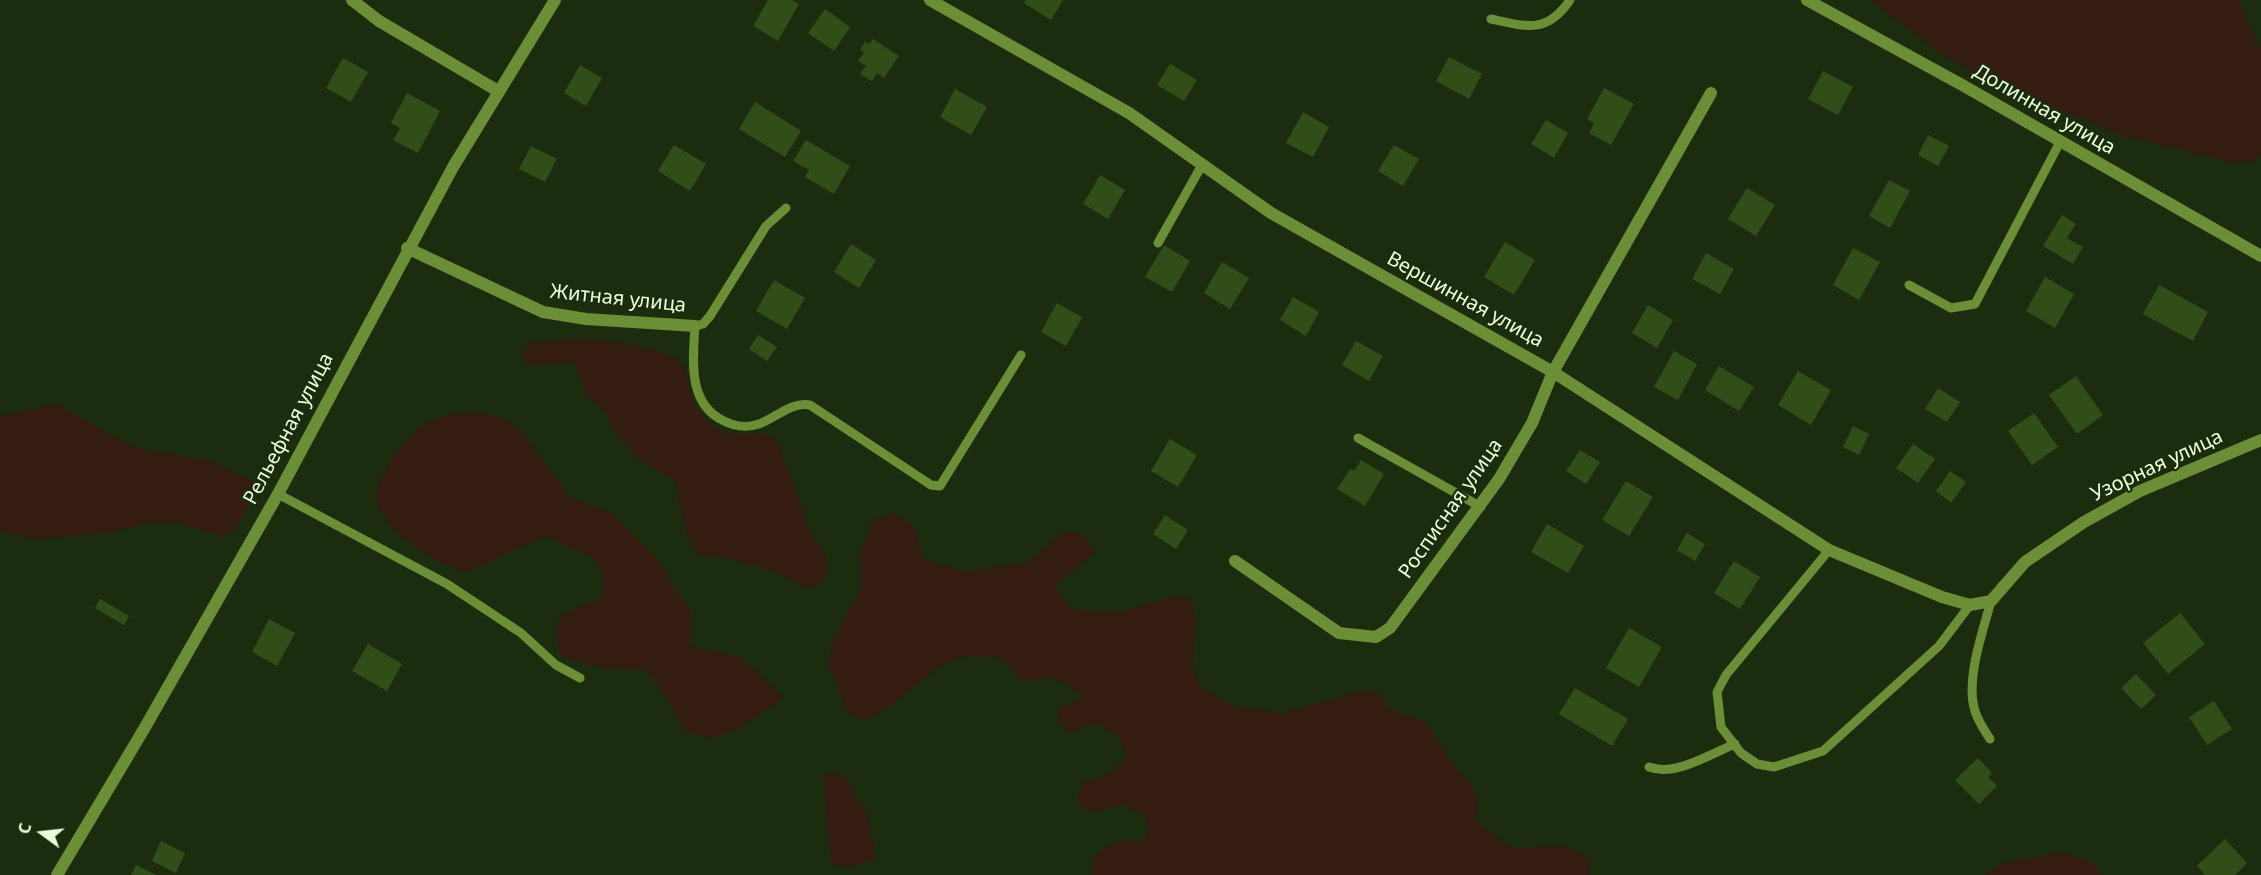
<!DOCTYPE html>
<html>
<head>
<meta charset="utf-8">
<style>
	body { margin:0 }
	#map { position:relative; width:2261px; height:875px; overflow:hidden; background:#1c2c0f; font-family:"Noto Sans",sans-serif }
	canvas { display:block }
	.north { position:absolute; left:12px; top:803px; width:60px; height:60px; -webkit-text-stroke:4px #1c2c0f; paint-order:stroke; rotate:285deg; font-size:16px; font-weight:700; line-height:24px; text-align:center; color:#edffd9 }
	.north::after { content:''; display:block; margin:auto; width:21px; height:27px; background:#edffd9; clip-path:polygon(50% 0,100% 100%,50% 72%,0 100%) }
</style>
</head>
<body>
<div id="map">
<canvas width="2261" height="875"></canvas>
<div class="north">С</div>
</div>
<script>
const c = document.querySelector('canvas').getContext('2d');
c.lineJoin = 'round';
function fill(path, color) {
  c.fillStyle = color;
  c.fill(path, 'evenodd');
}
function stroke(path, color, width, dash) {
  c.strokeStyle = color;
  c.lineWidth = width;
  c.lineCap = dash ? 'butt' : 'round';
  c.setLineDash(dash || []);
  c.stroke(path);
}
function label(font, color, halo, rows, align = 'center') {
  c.font = font + ' "Noto Sans",sans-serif';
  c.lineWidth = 4.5;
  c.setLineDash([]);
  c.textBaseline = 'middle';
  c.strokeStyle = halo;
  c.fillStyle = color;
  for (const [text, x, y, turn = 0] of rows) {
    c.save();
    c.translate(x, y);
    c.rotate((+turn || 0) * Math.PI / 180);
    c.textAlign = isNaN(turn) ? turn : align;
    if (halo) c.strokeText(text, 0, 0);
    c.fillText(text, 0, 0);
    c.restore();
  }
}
const green = new Path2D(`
	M 1871,0 L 2238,0 L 2261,50 L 2261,155 L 2252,162 L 2234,163 L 2124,136 L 1997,83 L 1944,56 Z
	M 582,338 C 603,341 678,346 685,369 C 691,390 692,410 712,425 C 736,442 755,428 773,437 L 780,448 L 812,536 L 825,555 L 828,572 L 820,584 L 807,588 C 769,567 742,559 699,555 L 687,534 L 675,481 L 639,459 L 610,426 L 607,414 L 587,395 L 573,362 L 528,366 L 523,356 L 529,343 Z
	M 55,404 L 133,447 L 213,462 L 253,481 C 251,500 242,529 224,537 L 174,522 L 143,524 L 113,532 L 38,539 L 0,532 L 0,416 Z
	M 459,413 L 483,413 L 509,421 L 524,434 L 568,496 L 612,514 L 657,559 L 691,613 L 691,646 L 742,658 L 783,698 L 739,728 L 712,738 L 687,732 C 673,713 661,685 646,670 L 606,669 L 563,657 C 542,608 573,615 603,596 L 604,580 L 596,559 L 549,537 L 536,540 L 469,571 C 441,570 383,530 377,501 C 375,490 381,480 386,470 C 405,437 419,420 459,413 Z
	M 893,513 L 914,527 L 924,560 L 966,571 L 1027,563 L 1067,530 L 1086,536 L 1094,552 L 1054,587 L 1071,609 C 1085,610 1100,613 1114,612 C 1141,609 1165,593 1191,599 L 1196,626 L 1192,660 L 1199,685 L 1230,705 L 1280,713 L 1367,690 L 1377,691 L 1389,709 L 1427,723 L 1452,764 L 1469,782 L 1477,798 L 1476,821 L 1513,849 C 1539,847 1573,839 1591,862 L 1589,875 L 1092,875 L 1094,855 L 1117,841 L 1145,840 L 1149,828 L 1146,817 L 1125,805 L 1088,812 L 1078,801 L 1081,784 L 1110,773 L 1127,756 L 1118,736 L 1095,722 L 1068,733 L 1058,721 L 1059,708 L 1080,698 L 1080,693 L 1056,678 L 1022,681 L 1000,657 L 965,656 L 940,666 L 878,715 L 862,720 L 848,714 L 828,663 L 835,637 L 862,586 L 860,554 L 872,521 Z
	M 823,773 L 845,776 L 870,821 L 876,860 L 840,868 L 831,860 Z
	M 2060,853 L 2087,859 L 2103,875 L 1987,875 L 2003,863 Z`);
const building = new Path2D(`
	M 768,0 L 792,0 L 799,4 L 778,41 L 753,26 Z
	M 1026,0 L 1063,0 L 1051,20 L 1024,3 Z
	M 825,9 L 850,27 L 834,51 L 808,33 Z
	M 873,39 L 899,56 L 884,78 L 877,73 L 872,81 L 860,74 L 866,66 L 858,61 L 864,52 L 860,50 L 865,42 L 869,44 Z
	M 1449,57 L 1482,74 L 1469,99 L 1436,81 Z
	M 343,58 L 368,72 L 351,102 L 326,88 Z
	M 1170,64 L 1197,80 L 1184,101 L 1157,85 Z
	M 580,65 L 602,78 L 586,106 L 564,93 Z
	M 1823,71 L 1853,87 L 1838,115 L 1808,99 Z
	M 1604,88 L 1634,104 L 1611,145 L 1589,133 L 1594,123 L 1587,119 Z
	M 955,89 L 987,107 L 971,135 L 940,117 Z
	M 407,93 L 440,111 L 418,153 L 393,140 L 400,128 L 391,123 Z
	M 755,102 L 801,131 L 785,157 L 739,129 Z
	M 1303,112 L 1329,127 L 1313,157 L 1286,143 Z
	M 1546,120 L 1568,133 L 1554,158 L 1531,144 Z
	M 1928,135 L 1949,146 L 1938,166 L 1918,155 Z
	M 806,140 L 850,166 L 834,194 L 805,177 L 809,170 L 793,161 Z
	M 674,145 L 706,164 L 690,191 L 658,171 Z
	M 1394,145 L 1419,159 L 1403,186 L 1378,171 Z
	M 531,146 L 557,159 L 545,182 L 519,169 Z
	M 1100,175 L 1125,190 L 1108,219 L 1083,204 Z
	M 1889,180 L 1910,191 L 1890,228 L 1869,216 Z
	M 1747,188 L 1775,205 L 1756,236 L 1728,219 Z
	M 2062,215 L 2076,224 L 2067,238 L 2083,247 L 2073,264 L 2043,246 Z
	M 1505,242 L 1535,260 L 1514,295 L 1484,277 Z
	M 851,244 L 876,260 L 859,288 L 834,272 Z
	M 1164,245 L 1190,261 L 1172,292 L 1145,277 Z
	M 1853,248 L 1880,262 L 1859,300 L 1833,285 Z
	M 1706,253 L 1734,269 L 1720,294 L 1692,279 Z
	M 1222,262 L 1249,278 L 1230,309 L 1204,293 Z
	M 2045,277 L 2074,294 L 2055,328 L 2026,311 Z
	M 774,280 L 805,298 L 787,329 L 756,311 Z
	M 2159,285 L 2208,312 L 2193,341 L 2143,314 Z
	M 1293,297 L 1319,312 L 1306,336 L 1280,320 Z
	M 1057,303 L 1082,317 L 1066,346 L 1041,332 Z
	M 1648,305 L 1673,320 L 1657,348 L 1632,333 Z
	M 758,335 L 777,347 L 767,361 L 749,349 Z
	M 1356,341 L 1383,356 L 1369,381 L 1342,365 Z
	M 1674,351 L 1697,364 L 1678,400 L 1654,387 Z
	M 1719,366 L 1754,387 L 1739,411 L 1705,390 Z
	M 1798,371 L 1831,390 L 1811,425 L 1778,405 Z
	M 2076,376 L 2103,415 L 2077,434 L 2049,395 Z
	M 1938,388 L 1960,402 L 1947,422 L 1925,409 Z
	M 2034,413 L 2058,447 L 2032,465 L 2008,431 Z
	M 1853,426 L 1869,434 L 1859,455 L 1843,447 Z
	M 1170,439 L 1197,455 L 1178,487 L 1151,471 Z
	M 1913,444 L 1935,459 L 1918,483 L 1896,468 Z
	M 1580,450 L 1600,462 L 1586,484 L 1566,471 Z
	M 1361,460 L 1384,474 L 1365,506 L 1337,489 L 1350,469 L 1354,471 Z
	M 1950,471 L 1966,482 L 1951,503 L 1936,491 Z
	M 1626,481 L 1653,497 L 1629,536 L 1602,520 Z
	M 1165,515 L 1188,530 L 1176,549 L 1153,534 Z
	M 1547,524 L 1584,546 L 1568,573 L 1531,552 Z
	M 1687,533 L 1705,544 L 1695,561 L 1677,550 Z
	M 1734,561 L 1760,577 L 1740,609 L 1714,593 Z
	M 100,599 L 129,616 L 124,625 L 95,608 Z
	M 2180,613 L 2205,644 L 2168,674 L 2143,643 Z
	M 269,619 L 295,633 L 277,666 L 252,652 Z
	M 1629,628 L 1662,647 L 1639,687 L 1606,668 Z
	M 368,644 L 402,664 L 387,691 L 352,671 Z
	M 2136,674 L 2156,695 L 2141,709 L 2121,688 Z
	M 1575,688 L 1628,719 L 1612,746 L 1559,714 Z
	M 2214,701 L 2232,729 L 2207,745 L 2189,717 Z
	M 1978,758 L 1992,773 L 1988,777 L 1997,786 L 1979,804 L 1955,780 Z
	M 2225,839 L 2247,863 L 2235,875 L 2205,875 L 2197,866 Z
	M 161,841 L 185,853 L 176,873 L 152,861 Z
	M 136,865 L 156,875 L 131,875 Z`);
const lane = new Path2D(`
	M 1491,19 C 1527,27 1547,34 1570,0
	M 786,208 L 766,226 L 710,316 L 703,324 L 695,326 C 693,359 687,404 724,421 C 736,427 746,428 759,424 C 776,418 792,401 810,405 L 931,485 L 940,486 L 1021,355
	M 1158,243 L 1202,165
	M 1909,285 L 1951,308 L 1975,304 L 2060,142
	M 1358,438 L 1481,507
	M 278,494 L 447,584 L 521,633 L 556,665 L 580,678
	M 1829,550 L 1726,675 L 1717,692 L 1721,727 L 1741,753 L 1757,764 L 1774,767 L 1823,751 L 1939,646 L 1970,605
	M 1990,739 C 1984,730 1978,721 1975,711 C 1965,680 1983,631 1991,601
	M 1649,767 C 1675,777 1710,754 1735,744`);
const street = new Path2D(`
	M 352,0 L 379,21 L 498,91
	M 930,0 L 1129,113 L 1271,213 L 1553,372 L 1829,550 L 1942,597 L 1970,605 L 1991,601 L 2025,562 L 2084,522 L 2140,491 L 2261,440
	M 1807,0 L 1964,86 L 2261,256
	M 407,248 L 543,312 L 586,319 L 695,326
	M 1235,561 L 1339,633 L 1376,637 L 1390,628 L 1499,479 L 1532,423 L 1553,372 L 1711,93
	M 57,875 L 144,729 L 278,494 L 453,167 L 555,0`);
const streetNames = [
	["Долинная улица",2044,110,30],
	["Житная улица",618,299,6],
	["Вершинная улица",1465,300,29],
	["Рельефная улица",289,429,-62],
	["Узорная улица",2157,466,-25],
	["Росписная улица",1451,509,-55]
];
fill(green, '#361d11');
fill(building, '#314e19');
stroke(lane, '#6c8e36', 9);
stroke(street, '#6c8e36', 12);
label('20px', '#edffd9', '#1c2c0f', streetNames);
</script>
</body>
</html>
